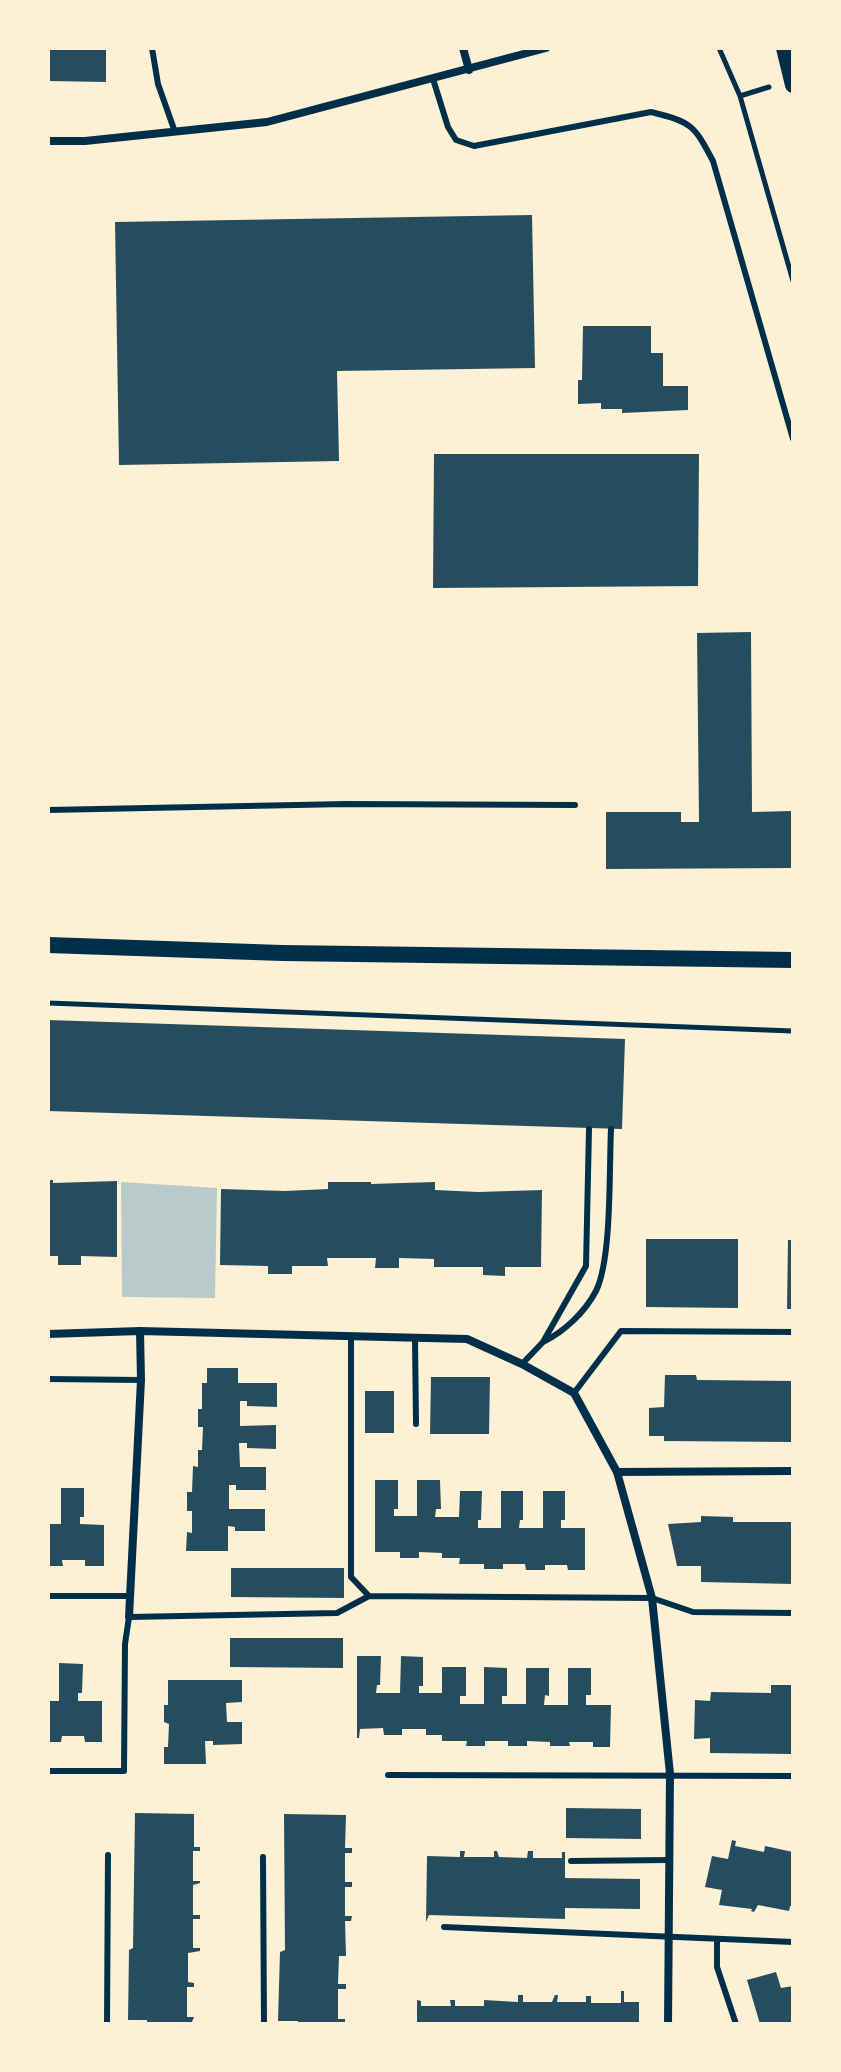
<!DOCTYPE html>
<html>
<head>
<meta charset="utf-8">
<style>
	body { margin:0 }
	#map { position:relative; width:841px; height:2072px; overflow:hidden; background:#fdf0d5; font-family:"Space Grotesk",sans-serif }
	canvas { display:block }
	.frame { position:absolute; inset:0; border:50px solid #fdf0d5; pointer-events:none }
</style>
</head>
<body>
<div id="map">
<canvas width="841" height="2072"></canvas>
<div class="frame"></div>
</div>
<script>
const c = document.querySelector('canvas').getContext('2d');
c.lineJoin = 'round';
function fill(path, color) {
  c.fillStyle = color;
  c.fill(path, 'evenodd');
}
function stroke(path, color, width, dash) {
  c.strokeStyle = color;
  c.lineWidth = width;
  c.lineCap = dash ? 'butt' : 'round';
  c.setLineDash(dash || []);
  c.stroke(path);
}
const green = new Path2D(`
	M 121,1182 L 217,1188 L 215,1298 L 122,1297 Z`);
const building = new Path2D(`
	M 48,48 L 106,48 L 106,82 L 48,81 Z
	M 532,215 L 535,368 L 337,371 L 339,461 L 119,465 L 115,222 Z
	M 583,326 L 651,326 L 651,353 L 663,353 L 663,386 L 688,386 L 688,410 L 622,413 L 622,409 L 601,409 L 601,403 L 578,404 L 578,380 L 582,380 Z
	M 434,454 L 699,454 L 698,586 L 433,588 Z
	M 751,632 L 752,812 L 793,811 L 793,868 L 606,869 L 606,812 L 681,812 L 681,822 L 699,822 L 697,633 Z
	M 48,1020 L 625,1039 L 622,1129 L 48,1111 Z
	M 48,1180 L 53,1180 L 53,1183 L 117,1181 L 117,1257 L 81,1256 L 81,1265 L 58,1265 L 58,1256 L 48,1256 Z
	M 328,1182 L 371,1182 L 371,1184 L 435,1182 L 435,1190 L 478,1192 L 542,1190 L 541,1267 L 505,1267 L 505,1276 L 483,1275 L 483,1267 L 434,1267 L 434,1259 L 399,1258 L 399,1268 L 375,1268 L 376,1258 L 327,1258 L 328,1266 L 292,1266 L 292,1274 L 268,1274 L 268,1266 L 220,1265 L 221,1189 L 285,1191 L 328,1189 Z
	M 646,1239 L 738,1239 L 738,1308 L 646,1307 Z
	M 788,1240 L 793,1240 L 793,1309 L 787,1309 Z
	M 207,1368 L 238,1368 L 238,1383 L 277,1383 L 277,1407 L 247,1406 L 247,1401 L 240,1401 L 240,1426 L 276,1425 L 276,1449 L 247,1448 L 247,1443 L 239,1443 L 240,1467 L 266,1467 L 266,1490 L 236,1490 L 236,1485 L 229,1485 L 229,1509 L 265,1509 L 265,1531 L 235,1531 L 235,1527 L 228,1526 L 228,1551 L 186,1551 L 187,1532 L 192,1533 L 192,1511 L 187,1511 L 187,1492 L 192,1492 L 193,1466 L 198,1467 L 198,1450 L 202,1450 L 203,1427 L 198,1427 L 198,1409 L 202,1409 L 202,1383 L 207,1383 Z
	M 665,1375 L 696,1375 L 697,1380 L 793,1381 L 793,1442 L 664,1441 L 664,1436 L 649,1436 L 649,1408 L 664,1407 Z
	M 431,1377 L 490,1377 L 489,1434 L 430,1434 Z
	M 365,1391 L 394,1391 L 394,1433 L 365,1433 Z
	M 375,1480 L 398,1480 L 398,1509 L 394,1509 L 394,1516 L 417,1516 L 417,1480 L 440,1480 L 441,1509 L 436,1509 L 435,1517 L 459,1517 L 460,1491 L 482,1491 L 481,1520 L 478,1520 L 478,1528 L 501,1528 L 501,1491 L 523,1491 L 523,1520 L 520,1520 L 519,1528 L 543,1528 L 543,1491 L 565,1491 L 565,1520 L 561,1520 L 561,1528 L 585,1528 L 585,1570 L 568,1570 L 567,1565 L 545,1565 L 545,1570 L 526,1570 L 525,1564 L 503,1564 L 503,1569 L 484,1569 L 484,1564 L 459,1564 L 460,1558 L 442,1558 L 442,1553 L 419,1552 L 419,1558 L 400,1558 L 400,1552 L 375,1552 Z
	M 61,1488 L 84,1488 L 84,1517 L 80,1517 L 80,1524 L 104,1525 L 104,1566 L 85,1566 L 85,1560 L 62,1560 L 63,1566 L 48,1566 L 48,1524 L 61,1524 Z
	M 701,1516 L 733,1517 L 733,1522 L 793,1522 L 793,1584 L 701,1582 L 701,1566 L 677,1566 L 668,1524 L 701,1522 Z
	M 231,1568 L 344,1568 L 344,1598 L 231,1597 Z
	M 230,1638 L 343,1638 L 343,1668 L 230,1667 Z
	M 357,1656 L 381,1656 L 380,1685 L 377,1685 L 376,1693 L 400,1693 L 401,1656 L 423,1657 L 423,1686 L 419,1686 L 419,1693 L 442,1693 L 442,1667 L 466,1667 L 466,1696 L 460,1696 L 460,1704 L 484,1704 L 484,1667 L 507,1668 L 507,1696 L 502,1696 L 502,1704 L 526,1704 L 526,1668 L 549,1668 L 549,1696 L 545,1695 L 544,1705 L 568,1705 L 568,1668 L 591,1668 L 591,1695 L 586,1695 L 586,1705 L 611,1705 L 610,1747 L 593,1747 L 593,1742 L 569,1742 L 570,1746 L 550,1746 L 550,1742 L 527,1741 L 527,1746 L 508,1746 L 508,1741 L 485,1741 L 485,1746 L 466,1746 L 467,1741 L 442,1741 L 442,1735 L 426,1735 L 426,1729 L 402,1729 L 402,1735 L 384,1735 L 383,1728 L 360,1729 L 359,1738 L 357,1738 Z
	M 59,1663 L 83,1664 L 82,1693 L 78,1693 L 78,1701 L 102,1701 L 102,1742 L 85,1742 L 84,1736 L 62,1736 L 61,1742 L 48,1742 L 48,1701 L 59,1701 Z
	M 168,1680 L 242,1680 L 242,1702 L 226,1703 L 227,1722 L 242,1722 L 242,1744 L 213,1745 L 213,1741 L 205,1741 L 206,1764 L 164,1764 L 164,1747 L 168,1747 L 169,1724 L 164,1722 L 164,1705 L 168,1705 Z
	M 771,1685 L 793,1685 L 793,1754 L 710,1753 L 710,1738 L 694,1739 L 695,1700 L 710,1701 L 711,1692 L 771,1693 Z
	M 566,1808 L 641,1809 L 641,1839 L 566,1838 Z
	M 135,1813 L 194,1814 L 194,1847 L 200,1847 L 200,1851 L 193,1851 L 193,1881 L 200,1881 L 200,1883 L 193,1885 L 193,1915 L 200,1915 L 200,1919 L 193,1919 L 193,1948 L 200,1948 L 200,1951 L 188,1953 L 188,1982 L 194,1983 L 194,1987 L 187,1987 L 187,2017 L 194,2017 L 191,2024 L 147,2024 L 147,2020 L 128,2020 L 129,1950 L 133,1948 Z
	M 284,1814 L 346,1815 L 345,1848 L 352,1848 L 352,1853 L 345,1853 L 345,1882 L 352,1882 L 352,1887 L 345,1887 L 345,1916 L 352,1916 L 351,1921 L 345,1921 L 346,1956 L 339,1956 L 338,1984 L 346,1984 L 346,1989 L 338,1989 L 338,2019 L 345,2019 L 345,2024 L 298,2024 L 298,2021 L 278,2021 L 280,1952 L 285,1950 Z
	M 732,1840 L 736,1841 L 735,1846 L 764,1852 L 765,1846 L 793,1852 L 793,1905 L 790,1906 L 789,1911 L 758,1905 L 754,1912 L 751,1911 L 752,1909 L 719,1905 L 722,1890 L 705,1887 L 712,1856 L 728,1859 Z
	M 460,1851 L 465,1851 L 464,1857 L 494,1857 L 494,1851 L 497,1851 L 499,1857 L 527,1858 L 528,1851 L 533,1851 L 533,1858 L 562,1858 L 562,1852 L 565,1852 L 565,1878 L 640,1879 L 640,1909 L 565,1908 L 565,1919 L 429,1915 L 426,1922 L 427,1856 L 460,1857 Z
	M 776,1972 L 781,1988 L 793,1986 L 793,2024 L 760,2024 L 747,1980 Z
	M 621,1991 L 624,1991 L 624,2002 L 639,2002 L 639,2024 L 417,2024 L 417,2000 L 421,2001 L 421,2006 L 451,2006 L 450,2000 L 455,2000 L 455,2006 L 484,2006 L 484,2000 L 518,2002 L 518,1995 L 523,1995 L 523,2002 L 552,2002 L 555,1995 L 558,1995 L 557,2002 L 586,2002 L 586,1996 L 591,1996 L 591,2003 L 621,2003 Z`);
const path = new Path2D(`
	M 719,48 L 740,96 L 793,281
	M 740,96 L 769,87
	M 48,1003 L 793,1031`);
const service = new Path2D(`
	M 152,48 L 158,84 L 175,132
	M 433,79 L 448,127 L 456,140 L 474,146 L 651,112 C 692,122 694,125 713,161 L 793,439
	M 48,810 L 346,804 L 575,805
	M 351,1336 L 351,1577 L 369,1596 L 652,1598 L 693,1612 L 793,1613
	M 415,1338 L 416,1424
	M 543,1342 C 564,1332 585,1312 596,1291 C 612,1259 609,1169 611,1129
	M 522,1364 L 543,1342 L 586,1266 L 589,1129
	M 48,1379 L 141,1380
	M 574,1393 L 621,1331 L 793,1332
	M 48,1596 L 130,1596
	M 48,1771 L 124,1771 L 125,1644 L 129,1617 L 337,1613 L 369,1596
	M 388,1775 L 793,1776
	M 263,1857 L 264,2024
	M 571,1861 L 669,1860
	M 444,1927 L 793,1942
	M 717,1940 L 717,1967 L 736,2024
	M 107,2024 L 108,1855`);
const minor = new Path2D(`
	M 463,48 L 469,70
	M 48,141 L 85,141 L 267,122 L 546,48
	M 48,1334 L 140,1331 L 467,1339 L 522,1364 L 574,1393 L 617,1472 L 652,1598 L 670,1774 L 668,2024
	M 617,1472 L 793,1471
	M 129,1617 L 141,1380 L 140,1331`);
const secondary = new Path2D(`
	M 784,48 L 793,85
	M 48,945 L 282,953 L 793,960`);
fill(green, '#b9caca');
fill(building, '#264d5e');
stroke(path, '#003049', 5);
stroke(service, '#003049', 6);
stroke(minor, '#003049', 8);
stroke(secondary, '#003049', 16);
</script>
</body>
</html>
